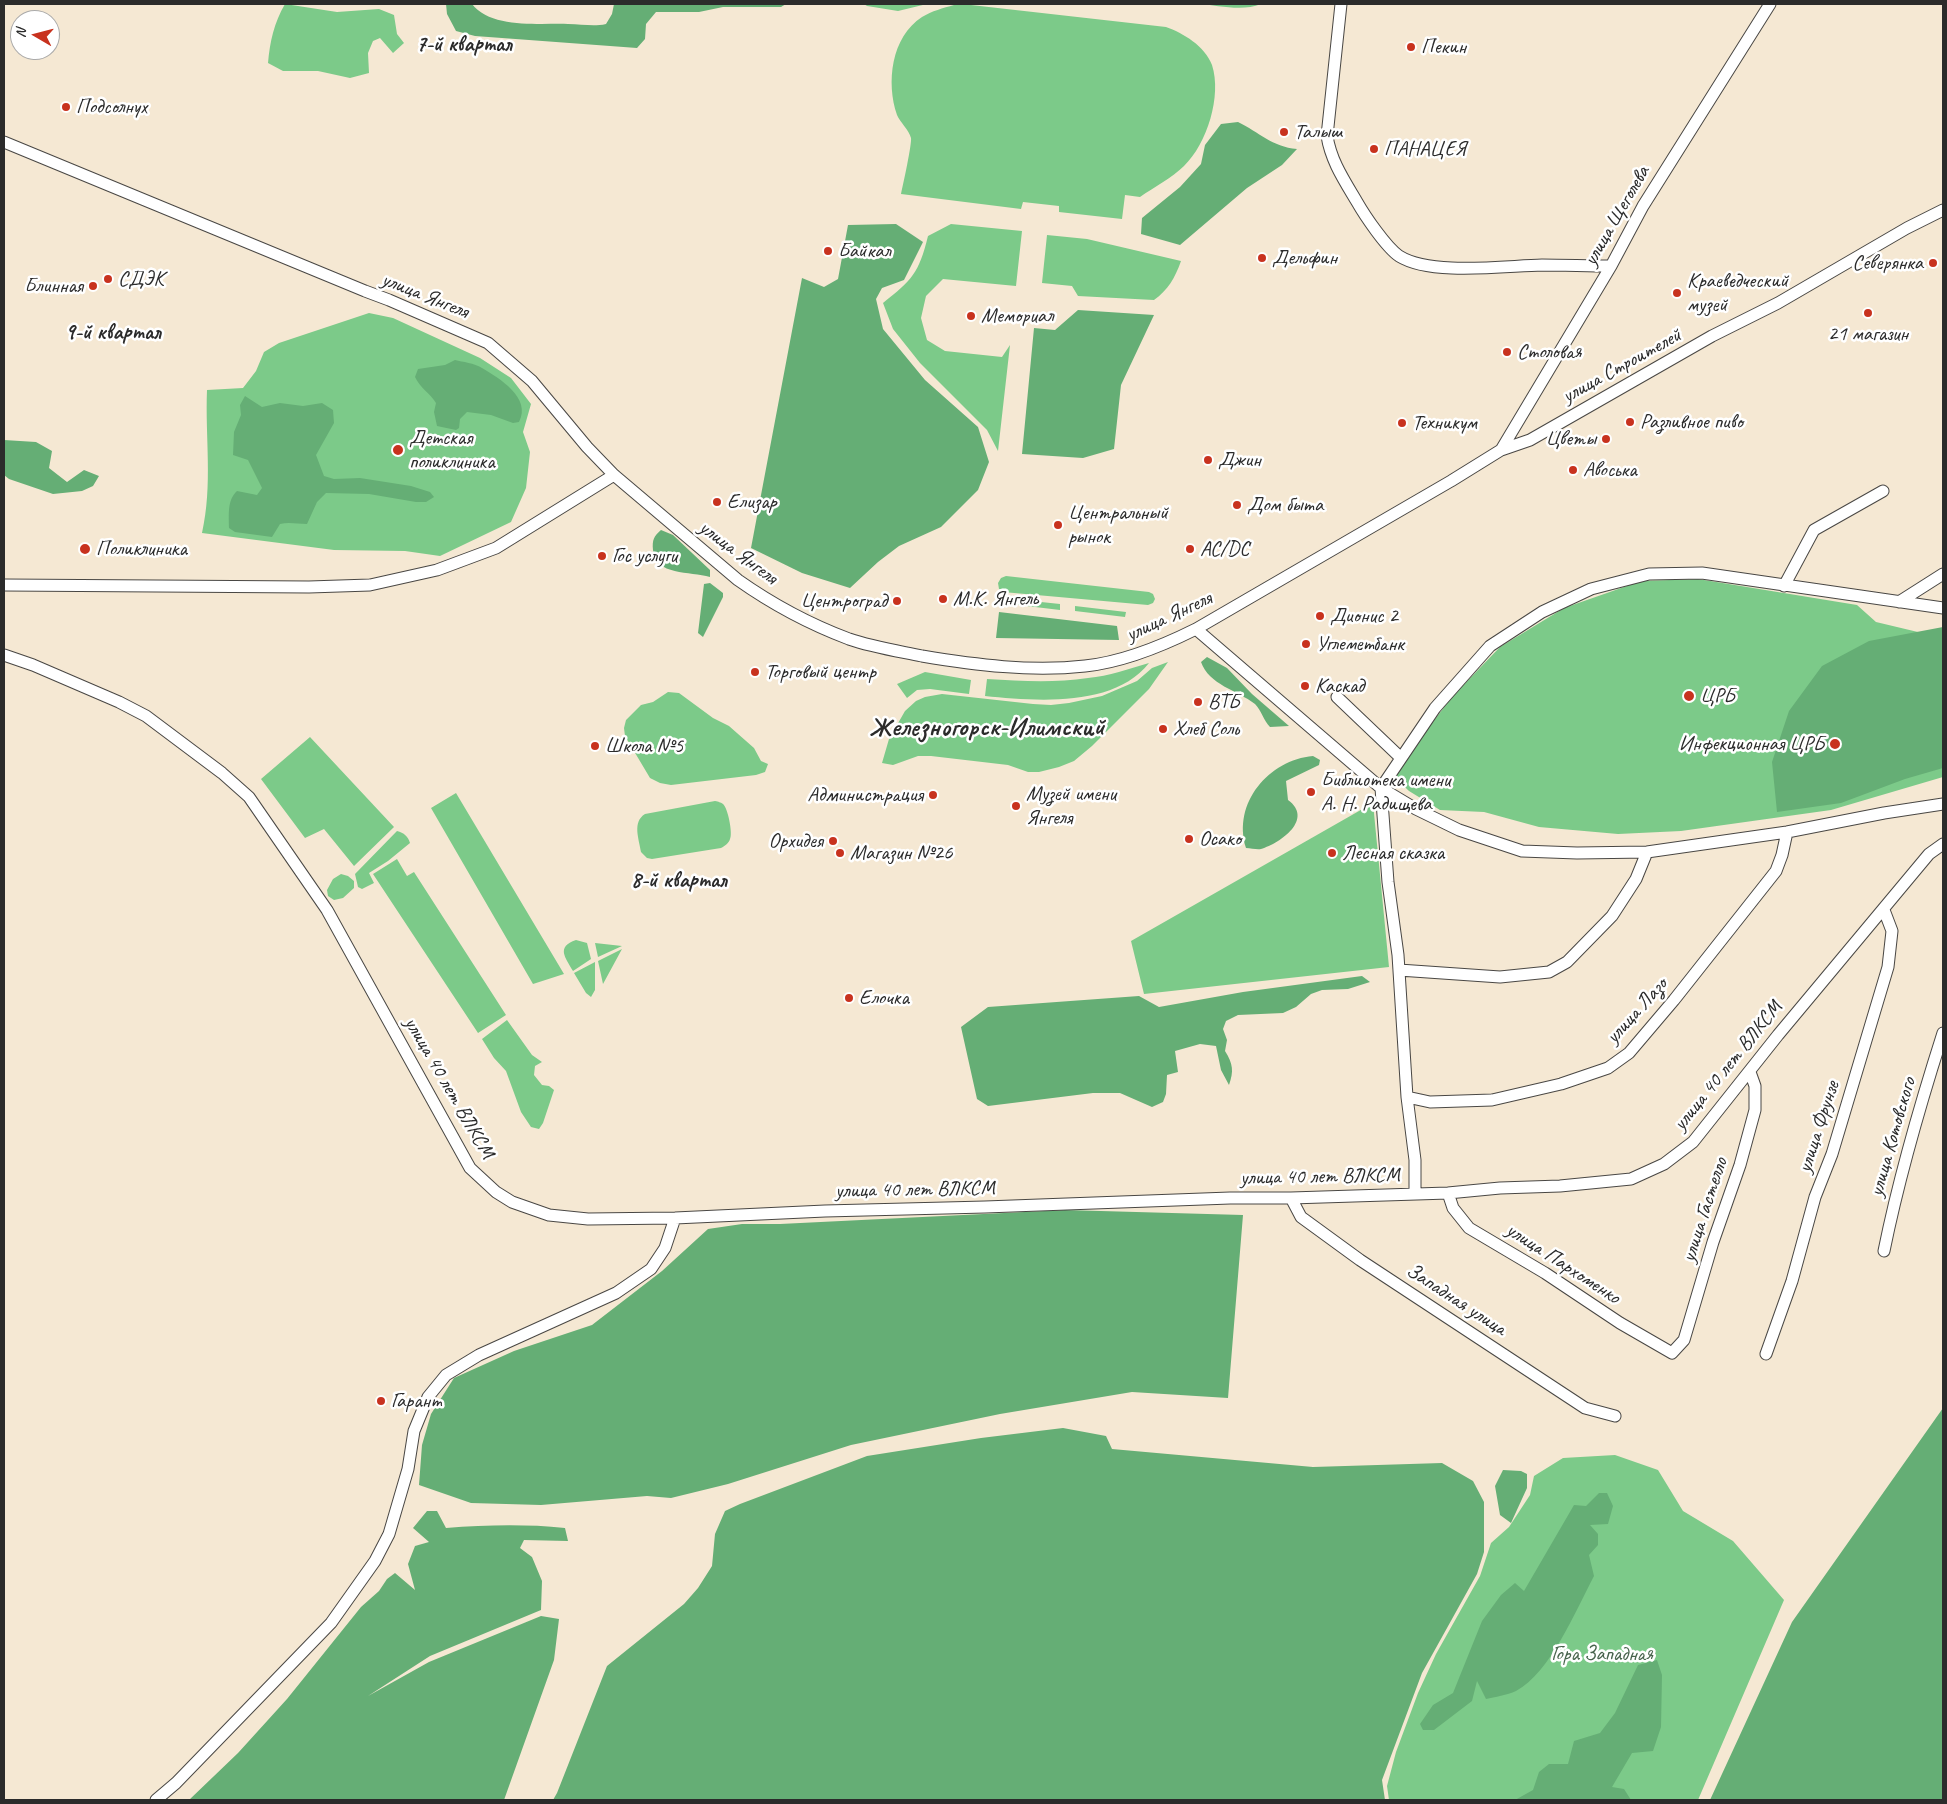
<!DOCTYPE html>
<html>
<head>
<meta charset="utf-8">
<style>
	body { margin:0 }
	#map { position:relative; width:1947px; height:1804px; overflow:hidden; background:#f5e8d3; font-family:Caveat,sans-serif }
	canvas { display:block }
	.frame { position:absolute; inset:0; border:5px solid #2b2b2b; pointer-events:none }
	.north { position:absolute; left:10px; top:10px; width:50px; height:50px; box-sizing:border-box; background:#fff; border:1px solid #aaa; border-radius:50%; rotate:278deg; font-size:14px; font-weight:700; line-height:20px; text-align:center; color:#2b2b2b }
	.north::after { content:''; display:block; margin:auto; width:18px; height:22px; background:#c8321e; clip-path:polygon(50% 0,100% 100%,50% 72%,0 100%) }
</style>
</head>
<body>
<div id="map">
<canvas width="1947" height="1804"></canvas>
<div class="frame"></div>
<div class="north">N</div>
</div>
<script>
const c = document.querySelector('canvas').getContext('2d');
c.lineJoin = 'round';
function fill(path, color) {
  c.fillStyle = color;
  c.fill(path, 'evenodd');
}
function stroke(path, color, width, dash) {
  c.strokeStyle = color;
  c.lineWidth = width;
  c.lineCap = dash ? 'butt' : 'round';
  c.setLineDash(dash || []);
  c.stroke(path);
}
function label(font, color, halo, rows, align = 'center') {
  c.font = font + ' Caveat,sans-serif';
  c.lineWidth = 5;
  c.setLineDash([]);
  c.textBaseline = 'middle';
  c.strokeStyle = halo;
  c.fillStyle = color;
  for (const [text, x, y, turn = 0] of rows) {
    c.save();
    c.translate(x, y);
    c.rotate((+turn || 0) * Math.PI / 180);
    c.textAlign = isNaN(turn) ? turn : align;
    if (halo) c.strokeText(text, 0, 0);
    c.fillText(text, 0, 0);
    c.restore();
  }
}
const green = new Path2D(`
	M 285,4 L 337,12 L 379,9 L 394,15 L 397,34 L 404,43 L 393,53 L 380,38 L 373,41 L 368,53 L 369,73 L 350,78 L 318,71 L 283,71 L 268,63 C 270,41 274,23 285,4 Z
	M 864,4 L 927,4 L 898,11 L 867,6 Z
	M 1198,4 L 1261,4 C 1242,12 1218,5 1198,4 Z
	M 954,5 L 971,5 L 1166,27 C 1183,33 1205,46 1212,65 C 1222,96 1207,144 1184,166 C 1172,178 1154,187 1140,197 L 1125,195 L 1122,219 L 1059,212 L 1059,206 L 1023,202 L 1021,209 L 901,194 C 903,185 912,144 911,138 C 909,130 900,122 897,115 C 886,83 891,37 922,17 C 932,11 943,8 954,5 Z
	M 951,224 L 1022,231 L 1016,286 L 943,279 L 926,296 L 921,318 L 927,340 L 945,351 L 1002,357 L 1010,345 L 998,451 L 987,430 L 920,363 L 893,329 L 883,303 C 912,280 919,273 928,236 Z
	M 1047,235 L 1087,239 L 1181,261 C 1175,278 1168,290 1154,300 L 1078,296 L 1072,286 L 1042,283 Z
	M 369,313 L 393,318 L 480,358 L 511,378 L 531,404 L 523,432 L 530,452 L 526,488 L 511,522 L 440,556 L 405,551 L 334,550 L 202,533 C 213,485 205,437 207,390 L 243,388 L 256,371 L 264,352 L 279,343 Z
	M 1006,576 L 1149,592 L 1153,594 L 1155,599 L 1153,603 L 1148,605 L 1003,592 L 999,589 L 998,583 L 1001,578 Z
	M 1698,579 L 1857,605 L 1876,622 L 1943,638 L 1943,777 L 1831,810 L 1681,831 L 1618,834 L 1539,827 L 1484,812 L 1440,810 L 1409,791 L 1392,775 L 1452,697 L 1500,647 L 1564,608 L 1607,593 L 1641,581 Z
	M 1003,598 L 1060,604 L 1060,610 L 1002,603 Z
	M 1075,606 L 1126,612 L 1125,617 L 1075,611 Z
	M 1168,662 L 1149,689 L 1092,746 L 1074,761 L 1059,767 L 1039,772 L 1028,772 L 1008,765 L 931,756 L 918,756 L 893,765 L 882,763 L 889,739 L 905,711 L 916,701 L 925,697 L 942,694 L 1033,704 L 1051,705 L 1069,703 L 1102,696 L 1137,681 L 1152,668 Z
	M 1149,663 C 1114,708 1035,701 985,696 L 987,679 C 1021,681 1054,683 1088,678 C 1109,676 1129,669 1149,663 Z
	M 925,672 L 971,680 L 969,694 L 930,689 L 917,690 L 907,698 L 897,684 Z
	M 668,692 L 679,693 L 713,718 L 729,726 L 754,748 L 761,761 L 768,764 L 765,772 L 756,775 L 671,785 L 660,783 L 650,778 L 625,736 L 624,728 L 626,720 L 641,705 L 653,702 Z
	M 310,737 L 394,827 L 354,866 L 324,829 L 305,838 L 261,779 Z
	M 456,793 L 564,974 L 533,984 L 431,808 Z
	M 715,801 C 719,802 720,802 723,804 C 728,808 733,834 730,839 C 729,843 725,846 721,848 L 652,859 L 647,858 L 641,852 C 639,839 632,822 645,814 Z
	M 1373,803 L 1389,967 L 1144,994 L 1131,941 Z
	M 397,831 C 404,833 408,836 410,843 L 388,861 L 369,873 L 374,883 L 362,889 L 358,887 L 355,874 Z
	M 397,859 L 407,876 L 414,872 L 506,1015 L 478,1033 L 373,874 Z
	M 341,874 L 348,876 L 354,881 L 354,888 L 343,898 L 334,900 L 328,896 L 327,890 L 333,879 Z
	M 576,940 L 587,943 L 591,959 L 573,971 C 565,957 556,947 576,940 Z
	M 595,943 L 622,946 L 598,957 Z
	M 622,949 L 603,984 L 598,961 Z
	M 595,962 L 595,990 L 591,997 L 586,993 L 574,973 Z
	M 507,1020 L 532,1055 L 542,1062 L 535,1066 L 534,1075 L 542,1085 L 549,1086 L 554,1090 L 543,1123 L 539,1129 L 531,1127 L 521,1112 L 506,1071 L 494,1058 L 482,1039 Z
	M 1615,1455 L 1658,1470 L 1683,1511 L 1733,1541 L 1784,1600 L 1698,1800 L 1389,1800 L 1387,1786 L 1396,1752 L 1418,1693 L 1436,1654 L 1480,1576 L 1491,1543 L 1509,1527 L 1530,1495 L 1534,1476 L 1563,1458 Z`);
const forest = new Path2D(`
	M 446,4 L 472,4 C 491,29 540,23 568,24 C 582,24 593,27 606,24 L 612,14 L 614,4 L 786,4 L 781,7 L 723,7 L 699,12 L 656,12 L 646,24 L 645,39 L 637,48 L 475,36 L 456,31 L 447,14 Z
	M 1238,122 C 1259,132 1272,147 1297,149 L 1282,165 L 1247,188 L 1180,245 L 1141,234 L 1142,218 L 1180,187 L 1201,164 L 1205,145 L 1221,124 Z
	M 896,224 L 923,242 L 904,280 L 882,288 L 876,299 L 883,329 L 925,380 L 978,427 L 989,462 L 978,490 L 941,527 L 899,546 L 878,562 L 850,588 L 802,573 L 751,548 L 802,278 L 824,287 L 838,279 L 848,225 Z
	M 1078,310 L 1154,315 L 1121,385 L 1114,449 L 1083,458 L 1022,454 L 1034,328 L 1055,330 Z
	M 455,360 C 463,362 474,363 482,368 C 499,378 532,398 519,422 L 513,423 L 491,415 L 467,412 L 460,419 L 459,428 L 456,430 L 437,426 L 434,412 L 436,403 C 430,393 420,388 415,377 L 418,369 L 445,365 Z
	M 245,396 L 262,407 L 280,403 L 303,406 L 322,403 L 333,410 L 334,423 L 316,455 L 324,476 L 334,479 L 360,478 L 411,486 L 430,492 L 434,497 L 426,502 L 416,502 L 369,494 L 326,493 L 317,502 L 307,524 C 297,524 289,522 280,524 L 272,537 L 235,532 L 229,528 C 229,515 227,500 237,491 L 257,495 L 262,488 L 248,460 L 233,455 L 234,432 L 241,415 L 240,405 Z
	M 4,440 L 36,442 L 52,451 L 49,468 L 67,482 L 84,470 L 99,476 L 93,486 L 82,491 L 53,494 L 9,479 L 4,475 Z
	M 661,530 L 673,535 L 710,570 L 710,577 C 690,571 655,576 653,550 C 652,540 654,536 661,530 Z
	M 710,583 L 723,593 L 723,597 L 703,637 L 698,633 L 704,584 Z
	M 999,612 L 1117,626 L 1119,640 L 996,638 Z
	M 1943,627 L 1943,768 L 1905,779 L 1841,803 L 1777,812 L 1772,762 L 1789,711 L 1822,666 L 1869,641 Z
	M 1207,657 L 1227,668 L 1252,694 L 1289,726 L 1270,727 C 1264,721 1261,710 1255,704 C 1237,690 1209,685 1201,662 Z
	M 1313,756 L 1320,760 L 1319,765 L 1286,781 L 1288,800 C 1314,819 1281,843 1261,849 C 1257,850 1251,848 1246,848 C 1232,803 1269,760 1313,756 Z
	M 1362,976 L 1370,982 L 1348,989 L 1322,990 L 1311,994 L 1296,1007 L 1283,1013 L 1238,1015 L 1226,1021 L 1223,1029 L 1227,1040 L 1225,1051 C 1233,1064 1234,1071 1229,1085 L 1221,1070 L 1216,1046 L 1200,1044 L 1175,1051 L 1178,1072 L 1167,1075 L 1166,1094 L 1163,1102 L 1152,1107 L 1120,1093 L 1093,1093 L 988,1106 L 977,1099 L 961,1027 L 988,1007 L 1139,996 L 1159,1007 L 1243,992 Z
	M 1065,1210 L 1243,1215 L 1228,1398 L 1132,1392 L 1000,1414 L 851,1445 L 728,1484 L 671,1498 L 647,1496 L 541,1505 L 471,1503 L 419,1485 L 422,1445 L 431,1414 L 454,1378 L 514,1351 L 592,1325 L 662,1271 L 708,1229 L 742,1224 L 780,1224 Z
	M 1943,1408 L 1943,1800 L 1710,1800 L 1792,1622 Z
	M 1063,1428 L 1106,1436 L 1112,1449 L 1313,1467 L 1442,1463 L 1473,1481 L 1484,1502 L 1484,1552 L 1477,1574 L 1422,1673 L 1382,1780 L 1385,1800 L 553,1800 L 557,1793 L 607,1666 L 684,1604 L 698,1588 L 712,1566 L 715,1534 L 725,1511 L 740,1504 L 867,1456 L 981,1438 Z
	M 1503,1470 L 1521,1471 L 1527,1474 L 1527,1488 L 1511,1523 L 1500,1515 L 1495,1486 Z
	M 1599,1493 L 1607,1493 L 1613,1506 L 1608,1524 L 1590,1525 L 1598,1534 L 1598,1545 L 1589,1555 L 1594,1576 C 1576,1610 1550,1673 1516,1691 C 1507,1695 1495,1697 1486,1699 L 1477,1681 L 1472,1701 L 1434,1730 L 1423,1730 L 1420,1724 L 1433,1705 L 1453,1693 L 1482,1621 L 1501,1595 L 1515,1583 L 1524,1591 L 1574,1505 L 1586,1506 Z
	M 427,1511 L 437,1511 L 446,1528 C 486,1525 525,1524 565,1528 L 568,1541 L 524,1540 L 520,1548 L 532,1557 L 542,1581 L 541,1610 L 430,1656 L 368,1696 L 429,1662 L 541,1616 L 559,1619 L 554,1660 L 504,1800 L 189,1800 L 238,1753 L 287,1699 L 361,1607 L 379,1591 L 387,1579 L 395,1573 L 415,1590 L 408,1564 L 415,1546 L 429,1542 L 413,1528 Z
	M 1657,1660 L 1662,1675 L 1661,1727 L 1653,1751 L 1632,1753 L 1612,1787 L 1624,1789 L 1631,1800 L 1515,1800 L 1533,1790 L 1539,1772 L 1549,1764 L 1568,1764 L 1574,1741 L 1600,1733 L 1615,1713 L 1638,1665 Z`);
const minor = new Path2D(`
	M 1341,4 L 1327,136 C 1331,161 1344,180 1357,202 C 1365,216 1386,247 1399,256 C 1431,276 1503,266 1542,265 C 1565,265 1588,266 1611,266
	M 4,142 L 365,291 L 389,300 L 488,343 L 532,381 L 587,447 L 614,475 L 738,580 C 772,604 809,624 849,639 C 872,647 898,651 922,656 C 976,665 1031,672 1085,666 C 1124,662 1162,646 1196,629 L 1451,481 L 1501,450 L 1530,440 L 1712,336 L 1778,303 L 1907,228 L 1943,210
	M 1501,450 L 1611,266 L 1643,206 L 1770,4
	M 4,585 L 309,587 L 370,585 L 437,570 L 496,548 L 614,475
	M 1784,586 L 1814,530 L 1883,491
	M 1899,602 L 1943,574
	M 1196,629 L 1381,788 L 1416,809 L 1459,830 L 1522,851 L 1577,853 L 1647,852 L 1787,832 L 1884,813 L 1943,804
	M 4,655 L 33,665 L 119,702 L 146,716 L 222,773 L 249,797 L 327,910 L 470,1168 L 496,1192 L 512,1202 L 549,1215 L 588,1219 L 675,1218 L 825,1211 L 985,1207 L 1230,1198 L 1291,1198 L 1448,1193 L 1500,1188 L 1560,1186 L 1631,1179 L 1664,1164 L 1693,1142 L 1778,1035 L 1929,854 L 1943,844
	M 1337,697 L 1401,758
	M 1399,970 L 1500,977 L 1549,972 L 1567,962 L 1612,916 L 1636,879 L 1647,852
	M 1407,1097 L 1430,1102 L 1492,1100 L 1561,1084 L 1608,1068 L 1629,1053 L 1674,1000 L 1776,871 L 1782,855 L 1787,832
	M 1448,1193 L 1453,1208 L 1469,1228 L 1545,1273 L 1620,1323 L 1672,1353 L 1684,1340 L 1713,1242 L 1740,1165 L 1755,1110 L 1755,1086 L 1750,1072
	M 1415,1194 L 1415,1160 L 1407,1097 L 1398,955 L 1388,882 L 1381,788 L 1435,708 L 1490,646 L 1542,612 L 1591,589 L 1649,574 L 1702,573 L 1943,608
	M 1291,1198 L 1301,1217 L 1360,1260 L 1585,1408 L 1615,1416
	M 1884,1251 C 1899,1177 1920,1105 1943,1033
	M 1766,1354 L 1792,1281 L 1815,1197 L 1832,1154 L 1888,967 L 1892,931 L 1884,910
	M 156,1800 L 176,1783 L 331,1623 L 375,1561 L 389,1534 L 408,1469 L 414,1431 L 428,1397 L 446,1375 L 479,1355 L 616,1293 L 651,1269 L 665,1248 L 675,1218`);
const markers = [
	[1411,47,5,"#c8321e"],
	[66,107,5,"#c8321e"],
	[1284,132,5,"#c8321e"],
	[1374,149,5,"#c8321e"],
	[828,251,5,"#c8321e"],
	[1262,258,5,"#c8321e"],
	[1933,263,5,"#c8321e"],
	[108,279,5,"#c8321e"],
	[93,286,5,"#c8321e"],
	[1677,293,5,"#c8321e"],
	[1868,313,5,"#c8321e"],
	[971,316,5,"#c8321e"],
	[1507,352,5,"#c8321e"],
	[1630,422,5,"#c8321e"],
	[1402,423,5,"#c8321e"],
	[1606,439,5,"#c8321e"],
	[398,450,6,"#c8321e"],
	[1208,460,5,"#c8321e"],
	[1573,470,5,"#c8321e"],
	[717,502,5,"#c8321e"],
	[1237,505,5,"#c8321e"],
	[1058,525,5,"#c8321e"],
	[85,549,6,"#c8321e"],
	[1190,549,5,"#c8321e"],
	[602,556,5,"#c8321e"],
	[943,599,5,"#c8321e"],
	[897,601,5,"#c8321e"],
	[1320,616,5,"#c8321e"],
	[1306,644,5,"#c8321e"],
	[755,672,5,"#c8321e"],
	[1305,686,5,"#c8321e"],
	[1689,696,6,"#c8321e"],
	[1198,702,5,"#c8321e"],
	[1163,729,5,"#c8321e"],
	[1835,744,6,"#c8321e"],
	[595,746,5,"#c8321e"],
	[1311,792,5,"#c8321e"],
	[933,795,5,"#c8321e"],
	[1016,806,5,"#c8321e"],
	[1189,839,5,"#c8321e"],
	[833,841,5,"#c8321e"],
	[840,853,5,"#c8321e"],
	[1332,853,5,"#c8321e"],
	[849,998,5,"#c8321e"],
	[381,1401,5,"#c8321e"]
];
const poiNames = [
	["Пекин",1421,47],
	["Подсолнух",76,107],
	["Талыш",1294,132],
	["ПАНАЦЕЯ",1384,149],
	["Байкал",838,251],
	["Дельфин",1272,258],
	["Северянка",1923,263,"right"],
	["СДЭК",118,279],
	["Краеведческий",1687,281],
	["музей",1687,305],
	["Блинная",83,286,"right"],
	["Мемориал",981,316],
	["21 магазин",1868,334,"center"],
	["Столовая",1517,352],
	["Разливное пиво",1640,422],
	["Техникум",1412,423],
	["Детская",409,438],
	["поликлиника",409,462],
	["Цветы",1596,439,"right"],
	["Джин",1218,460],
	["Авоська",1583,470],
	["Елизар",727,502],
	["Дом быта",1247,505],
	["Центральный",1068,513],
	["рынок",1068,537],
	["Поликлиника",96,549],
	["AC/DC",1200,549],
	["Гос услуги",612,556],
	["М.К. Янгель",953,599],
	["Центроград",887,601,"right"],
	["Дионис 2",1330,616],
	["Углеметбанк",1316,644],
	["Торговый центр",765,672],
	["Каскад",1315,686],
	["ЦРБ",1700,696],
	["ВТБ",1208,702],
	["Хлеб Соль",1173,729],
	["Инфекционная ЦРБ",1824,744,"right"],
	["Школа №5",605,746],
	["Библиотека имени",1321,780],
	["А. Н. Радищева",1321,804],
	["Музей имени",1026,794],
	["Янгеля",1026,818],
	["Администрация",923,795,"right"],
	["Осако",1199,839],
	["Орхидея",823,841,"right"],
	["Магазин №26",850,853],
	["Лесная сказка",1342,853],
	["Елочка",859,998],
	["Гарант",391,1401]
];
const streetNames = [
	["улица Щеголева",1617,216,-60],
	["улица Янгеля",425,296,22],
	["улица Строителей",1622,366,-29],
	["улица Янгеля",738,553,37],
	["улица Янгеля",1169,617,-25],
	["улица Лазо",1637,1011,-48],
	["улица 40 лет ВЛКСМ",1728,1066,-51],
	["улица 40 лет ВЛКСМ",449,1088,60],
	["улица Фрунзе",1819,1127,-72],
	["улица Котовского",1893,1137,-74],
	["улица 40 лет ВЛКСМ",1320,1177,-1],
	["улица 40 лет ВЛКСМ",915,1190,-1],
	["улица Гастелло",1705,1210,-72],
	["улица Пархоменко",1563,1264,33],
	["Западная улица",1456,1300,33]
];
const parkNames = [
	["Гора Западная",1602,1654]
];
const neighbourhoodNames = [
	["7-й квартал",464,45],
	["9-й квартал",113,333],
	["8-й квартал",679,881]
];
const districtNames = [
	["Железногорск-Илимский",987,728]
];
fill(green, '#7cca89');
fill(forest, '#65ae75');
stroke(minor, '#494744', 13);
stroke(minor, '#fff', 11);
for (const [x, y, r, color] of markers) {
  const dot = new Path2D();
  dot.arc(x, y, r, 0, 2 * Math.PI);
  c.fillStyle = color;
  c.fill(dot);
  stroke(dot, '#fff', 2);
}
label('21px', '#2b2b2b', '#fff', poiNames, 'left');
label('21px', '#2b2b2b', '#fff', streetNames);
label('21px', '#47634c', '#fff', parkNames);
label('bold 22px', '#2b2b2b', '#fff', neighbourhoodNames);
label('bold 26px', '#2b2b2b', '#fff', districtNames);
</script>
</body>
</html>
